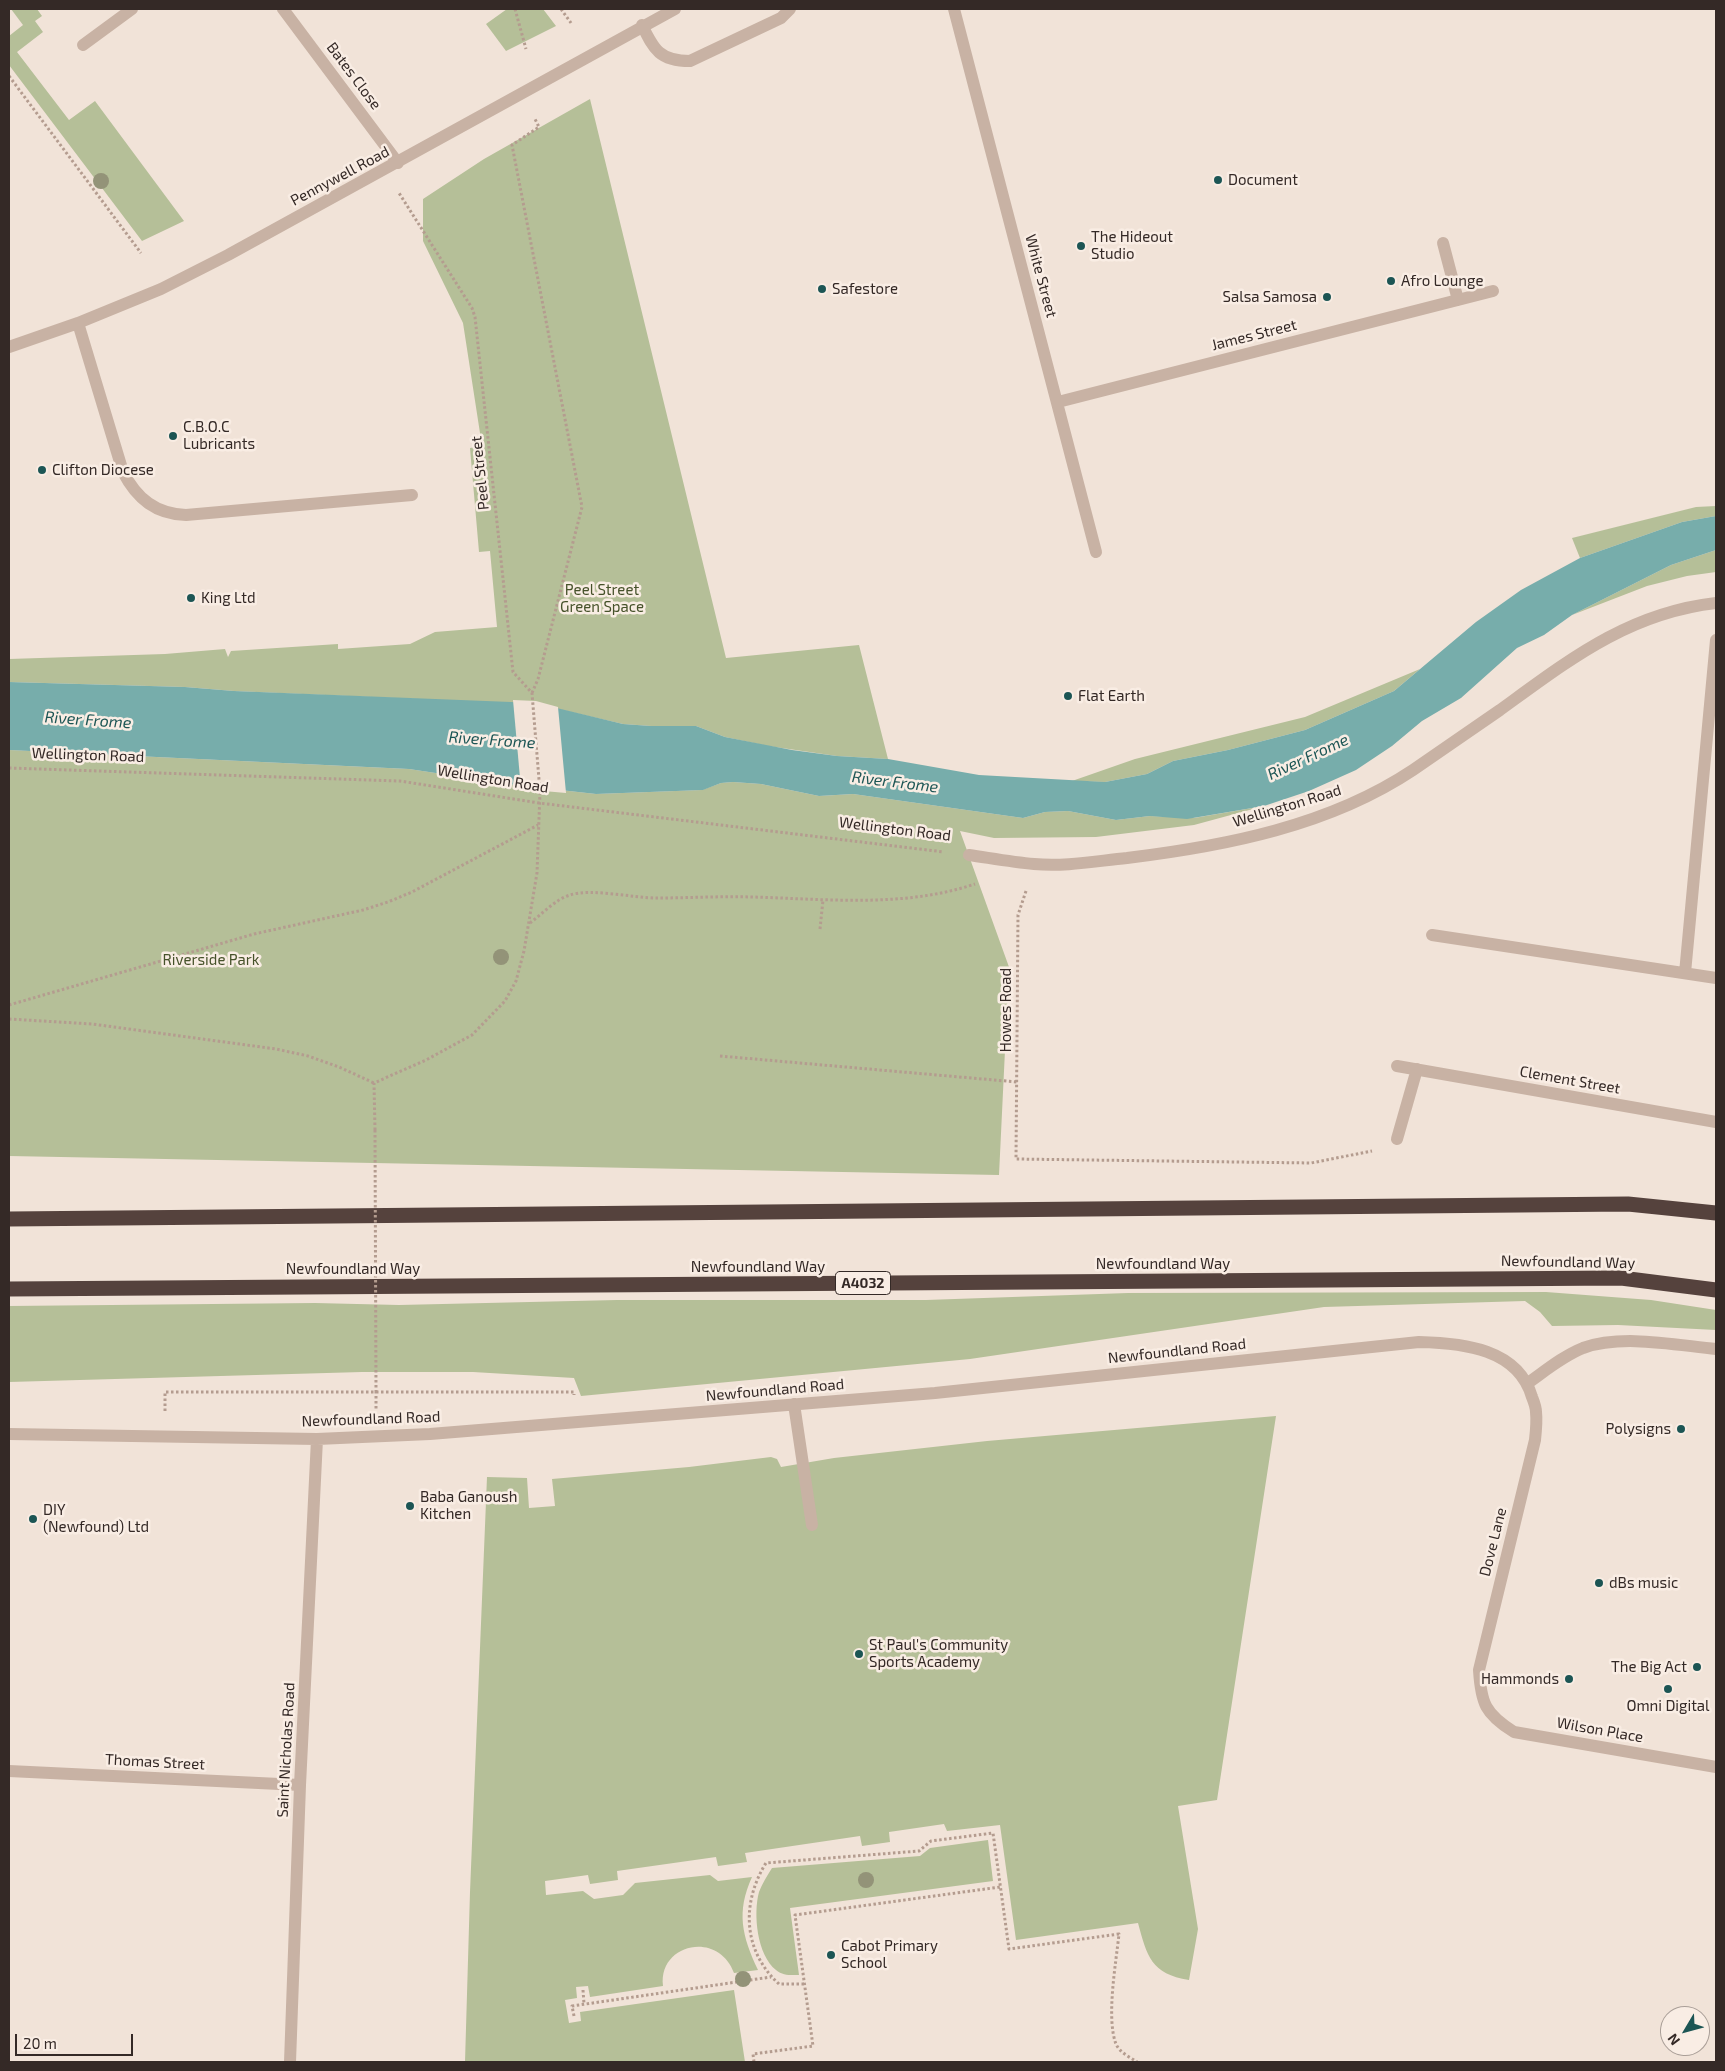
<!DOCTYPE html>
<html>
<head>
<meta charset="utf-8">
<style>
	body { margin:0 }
	#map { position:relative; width:1725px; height:2071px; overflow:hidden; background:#f1e3d8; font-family:"Exo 2",sans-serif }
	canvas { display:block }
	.frame { position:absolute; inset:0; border:10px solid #342926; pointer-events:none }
	.north { position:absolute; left:1660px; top:2006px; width:50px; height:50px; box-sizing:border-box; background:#f9ede4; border:1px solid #aa9f98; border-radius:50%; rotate:233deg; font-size:14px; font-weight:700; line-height:20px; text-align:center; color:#342926 }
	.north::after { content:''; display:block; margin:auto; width:18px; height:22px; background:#1c5554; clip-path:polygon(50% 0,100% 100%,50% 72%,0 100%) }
	.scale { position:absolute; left:15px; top:2034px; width:118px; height:22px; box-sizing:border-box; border:2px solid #342926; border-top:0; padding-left:6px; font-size:15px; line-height:18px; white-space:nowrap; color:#342926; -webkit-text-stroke:4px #f9ede4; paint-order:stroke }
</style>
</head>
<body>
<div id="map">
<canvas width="1725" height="2071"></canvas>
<div class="frame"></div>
<div class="north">N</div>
<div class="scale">20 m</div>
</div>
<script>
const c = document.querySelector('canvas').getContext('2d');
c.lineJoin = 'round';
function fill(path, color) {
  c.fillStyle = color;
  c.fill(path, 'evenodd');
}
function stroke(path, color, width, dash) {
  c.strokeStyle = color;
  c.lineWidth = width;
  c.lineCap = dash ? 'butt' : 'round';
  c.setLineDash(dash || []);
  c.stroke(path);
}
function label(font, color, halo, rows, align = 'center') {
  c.font = font + ' "Exo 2",sans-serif';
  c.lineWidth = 5;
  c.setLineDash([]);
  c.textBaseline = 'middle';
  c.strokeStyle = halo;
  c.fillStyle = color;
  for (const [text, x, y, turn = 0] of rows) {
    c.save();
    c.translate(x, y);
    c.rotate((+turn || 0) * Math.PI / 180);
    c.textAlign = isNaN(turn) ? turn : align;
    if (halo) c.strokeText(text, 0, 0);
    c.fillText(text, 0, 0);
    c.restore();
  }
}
const green = new Path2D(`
	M 11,9 L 37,9 L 42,16 L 35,21 L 43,32 L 17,52 L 69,120 L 95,101 L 184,221 L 142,241 L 9,65 L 9,36 L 23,25 Z
	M 507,9 L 543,9 L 556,26 L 506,51 L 486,24 Z
	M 590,99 L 726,658 L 859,645 L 888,759 L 837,756 L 768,746 L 725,737 L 696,726 L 651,726 L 623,724 L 545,706 L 509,703 L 234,691 L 185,687 L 9,682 L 9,659 L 165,654 L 225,649 L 228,657 L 231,651 L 338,644 L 338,649 L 410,644 L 435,632 L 497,627 L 490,551 L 479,552 L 470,448 L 482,446 L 463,323 L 423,241 L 423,199 L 484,159 Z
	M 1716,506 L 1716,516 L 1682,522 L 1580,558 L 1572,538 L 1696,507 Z
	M 1716,550 L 1716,572 L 1687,576 L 1647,586 L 1572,615 L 1671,565 Z
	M 1420,669 L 1394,691 L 1305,730 L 1228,750 L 1173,761 L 1147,774 L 1105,782 L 1072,781 L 1135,759 L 1305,717 Z
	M 9,750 L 409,769 L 515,785 L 596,794 L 702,790 L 721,783 L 733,782 L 761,784 L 819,796 L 853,794 L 1023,818 L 1045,812 L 1068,811 L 1116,820 L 1150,816 L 1194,818 L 1264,806 L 1194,825 L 1096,837 L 994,838 L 960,831 L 1009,967 L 999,1175 L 9,1156 Z
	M 1546,1292 L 1651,1300 L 1716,1310 L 1716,1330 L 1618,1325 L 1552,1326 L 1540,1312 L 1525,1301 L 1324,1307 L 970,1359 L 581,1396 L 574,1378 L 473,1372 L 362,1372 L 9,1382 L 9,1306 L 315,1303 L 399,1305 L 617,1300 L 926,1300 L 1128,1293 Z
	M 1276,1416 L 1217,1800 L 1178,1806 L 1198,1929 L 1189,1980 C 1151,1974 1147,1956 1138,1923 L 1016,1940 L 1000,1825 L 947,1831 L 944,1824 L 889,1832 L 890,1842 L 862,1846 L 860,1836 L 745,1853 L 747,1862 L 718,1866 L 716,1857 L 617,1871 L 618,1880 L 590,1884 L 588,1875 L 545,1881 L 546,1895 L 583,1891 L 594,1899 L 623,1895 L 635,1883 L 710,1875 L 718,1881 L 752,1877 C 736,1912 742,1936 758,1970 L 734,1973 C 718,1930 658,1944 663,1986 L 590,1997 L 588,1986 L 576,1987 L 577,1998 L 565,2000 L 569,2023 L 581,2021 L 580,2012 L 734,1990 L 745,2062 L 465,2062 L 470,1892 L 487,1477 L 527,1478 L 529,1508 L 555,1506 L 552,1479 L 689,1467 L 771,1457 L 777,1459 L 781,1467 L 834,1458 L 987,1441 Z
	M 988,1840 L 993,1881 L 790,1908 L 799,1975 C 791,1975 783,1976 776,1970 C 757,1955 753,1914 759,1892 C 762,1884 767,1876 772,1868 L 920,1856 L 930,1848 Z`);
const water = new Path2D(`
	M 1716,516 L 1716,550 L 1671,565 L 1572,615 L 1544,635 L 1517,648 L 1461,698 L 1422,721 L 1392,746 L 1356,770 L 1309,791 L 1264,806 L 1187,819 L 1150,816 L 1116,820 L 1068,811 L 1045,812 L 1023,818 L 853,794 L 819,796 L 761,784 L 733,782 L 721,783 L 703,790 L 596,794 L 515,785 L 409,769 L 9,750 L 9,682 L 185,687 L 234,691 L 536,703 L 623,724 L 651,726 L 696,726 L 725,737 L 792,750 L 837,756 L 888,759 L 979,775 L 1105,782 L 1147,774 L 1173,761 L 1228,750 L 1305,730 L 1394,691 L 1476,622 L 1521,590 L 1580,558 L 1682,522 Z`);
const pier = new Path2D(`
	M 513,700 L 536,701 L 558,707 L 566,793 L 521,789 Z`);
const path = new Path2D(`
	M 515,9 L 526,49
	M 561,9 L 571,23
	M 9,76 L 141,253
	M 532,693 L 538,679 L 582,507 L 512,145 L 539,127 L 535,119
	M 9,768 L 400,781 L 539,803 L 944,852
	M 1026,891 L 1018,915 L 1016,1159 L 1311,1163 L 1372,1151
	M 530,923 C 542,914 556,899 570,895 C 592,888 633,898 657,898 C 689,898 721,896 752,897 C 827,899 903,908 975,884
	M 820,929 L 823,900
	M 9,1005 L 254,934 L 363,910 L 388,902 L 412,892 L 538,825
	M 9,1019 L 92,1024 L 276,1049 L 308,1056 L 339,1067 L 374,1083
	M 720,1056 L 1017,1082
	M 375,1130 L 374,1083 L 426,1060 L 472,1035 L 505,1001 L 516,981 L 524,951 L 537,873 L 540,792 L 532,693 L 513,672 L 475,317 L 472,308 L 399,193
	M 376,1391 L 376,1409
	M 165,1411 L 165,1392 L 574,1392 L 574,1395
	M 804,1984 L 779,1984 C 743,1951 741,1903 766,1863 L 919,1851 L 931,1841 L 993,1833 L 1009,1949 L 1119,1934 C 1116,1963 1106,2018 1116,2044 C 1120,2053 1130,2057 1137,2062
	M 583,1990 L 584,2004
	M 574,2016 L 572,2006 L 771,1977
	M 754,2062 L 753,2054 L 813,2046 L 795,1915 L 1000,1887`);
const minor = new Path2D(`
	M 283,9 L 398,163
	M 954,9 L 1096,552
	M 642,25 C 654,50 660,61 690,61 L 781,18 L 790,9
	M 83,45 L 132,9
	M 1443,243 L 1458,300
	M 78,323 L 123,472 C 137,499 156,514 186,515 L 412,495
	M 9,347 L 78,323 L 161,289 L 228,255 L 675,9
	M 1058,402 L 1493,291
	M 969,855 C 990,858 1012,862 1034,864 C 1065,867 1096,861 1127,858 C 1225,846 1329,826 1413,770 C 1442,750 1471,730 1500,710 C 1569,660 1628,613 1716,603
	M 1432,935 L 1716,978
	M 1685,973 L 1716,640
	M 1397,1066 L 1716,1122
	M 1397,1139 L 1417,1069
	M 1528,1383 C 1545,1371 1563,1356 1583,1348 C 1622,1334 1675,1345 1716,1349
	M 794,1404 L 812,1525
	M 9,1434 L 317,1439 L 430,1434 L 935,1393 L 1419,1342 C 1464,1343 1518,1349 1532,1397 C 1534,1402 1536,1407 1536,1412 C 1537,1421 1536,1431 1535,1440 L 1479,1670 C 1481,1703 1485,1714 1514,1732 L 1716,1767
	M 9,1771 L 300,1785
	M 290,2062 L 300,1785 L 317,1439`);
const highway = new Path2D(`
	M 9,1219 L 1628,1204 L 1716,1213
	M 9,1289 L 1621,1278 L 1716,1290`);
const pathBridge = new Path2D(`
	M 375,1130 L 376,1391`);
const trees = [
	[101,181],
	[501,957],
	[866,1880],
	[743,1979]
];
const markers = [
	[1218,180,5,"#1c5554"],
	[1081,246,5,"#1c5554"],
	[1391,281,5,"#1c5554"],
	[822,289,5,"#1c5554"],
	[1327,297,5,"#1c5554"],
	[173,436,5,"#1c5554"],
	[42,470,5,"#1c5554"],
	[191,598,5,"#1c5554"],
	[1068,696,5,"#1c5554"],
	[1681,1429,5,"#1c5554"],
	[410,1506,5,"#1c5554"],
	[33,1519,5,"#1c5554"],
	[1599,1583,5,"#1c5554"],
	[859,1654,5,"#1c5554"],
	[1697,1667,5,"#1c5554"],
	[1569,1679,5,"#1c5554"],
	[1668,1689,5,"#1c5554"],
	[831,1955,5,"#1c5554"]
];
const shields = [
	[863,1283,55]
];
const shieldNames = [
	["A4032",863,1283]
];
const streetNames = [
	["Bates Close",354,76,53],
	["Pennywell Road",340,176,-28],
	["White Street",1041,276,75],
	["James Street",1254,335,-14],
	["Peel Street",480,473,-96],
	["Wellington Road",88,755,2],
	["Wellington Road",493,779,9],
	["Wellington Road",1287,806,-17],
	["Wellington Road",895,829,7],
	["Howes Road",1006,1010,-90],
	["Clement Street",1570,1080,10],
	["Newfoundland Way",1568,1262,1],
	["Newfoundland Way",1163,1264],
	["Newfoundland Way",758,1267],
	["Newfoundland Way",353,1269],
	["Newfoundland Road",1177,1351,-6],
	["Newfoundland Road",775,1390,-5],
	["Newfoundland Road",371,1419,-2],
	["Dove Lane",1493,1542,-76],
	["Wilson Place",1600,1730,10],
	["Saint Nicholas Road",286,1750,-87],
	["Thomas Street",155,1762,3]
];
const poiNames = [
	["Document",1228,180],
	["The Hideout",1091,237],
	["Studio",1091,254],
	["Afro Lounge",1401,281],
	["Safestore",832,289],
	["Salsa Samosa",1317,297,"right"],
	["C.B.O.C",183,427],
	["Lubricants",183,444],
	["Clifton Diocese",52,470],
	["King Ltd",201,598],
	["Flat Earth",1078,696],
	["Polysigns",1671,1429,"right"],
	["Baba Ganoush",420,1497],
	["Kitchen",420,1514],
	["DIY",43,1510],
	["(Newfound) Ltd",43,1527],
	["dBs music",1609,1583],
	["St Paul's Community",869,1645],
	["Sports Academy",869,1662],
	["The Big Act",1687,1667,"right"],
	["Hammonds",1559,1679,"right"],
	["Omni Digital",1668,1706,"center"],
	["Cabot Primary",841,1946],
	["School",841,1963]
];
const parkNames = [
	["Peel Street",602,590],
	["Green Space",602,607],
	["Riverside Park",211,960]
];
const waterNames = [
	["River Frome",88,720,4],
	["River Frome",492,740,4],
	["River Frome",1308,757,-25],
	["River Frome",895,782,7]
];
fill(green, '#b5bf98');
fill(water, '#77adab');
fill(pier, '#f1e3d8');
stroke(path, '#b49c8f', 3, [2.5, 2.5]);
stroke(minor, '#c8b2a4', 12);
stroke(highway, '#55423d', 15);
stroke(pathBridge, '#b49c8f', 3, [2.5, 2.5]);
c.fillStyle = '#939378';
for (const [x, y] of trees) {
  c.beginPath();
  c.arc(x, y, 8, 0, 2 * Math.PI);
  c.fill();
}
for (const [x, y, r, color] of markers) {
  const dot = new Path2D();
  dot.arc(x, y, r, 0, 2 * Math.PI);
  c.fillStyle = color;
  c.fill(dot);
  stroke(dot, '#f9ede4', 2);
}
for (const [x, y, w] of shields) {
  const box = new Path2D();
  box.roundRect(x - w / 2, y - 11.5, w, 23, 4);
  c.fillStyle = '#f9ede4';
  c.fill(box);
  stroke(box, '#342926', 1);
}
label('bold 14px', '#342926', null, shieldNames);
label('15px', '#342926', '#f9ede4', streetNames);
label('15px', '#342926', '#f9ede4', poiNames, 'left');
label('15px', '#46522a', '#f9ede4', parkNames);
label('italic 16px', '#1c5554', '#f9ede4', waterNames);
</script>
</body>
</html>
